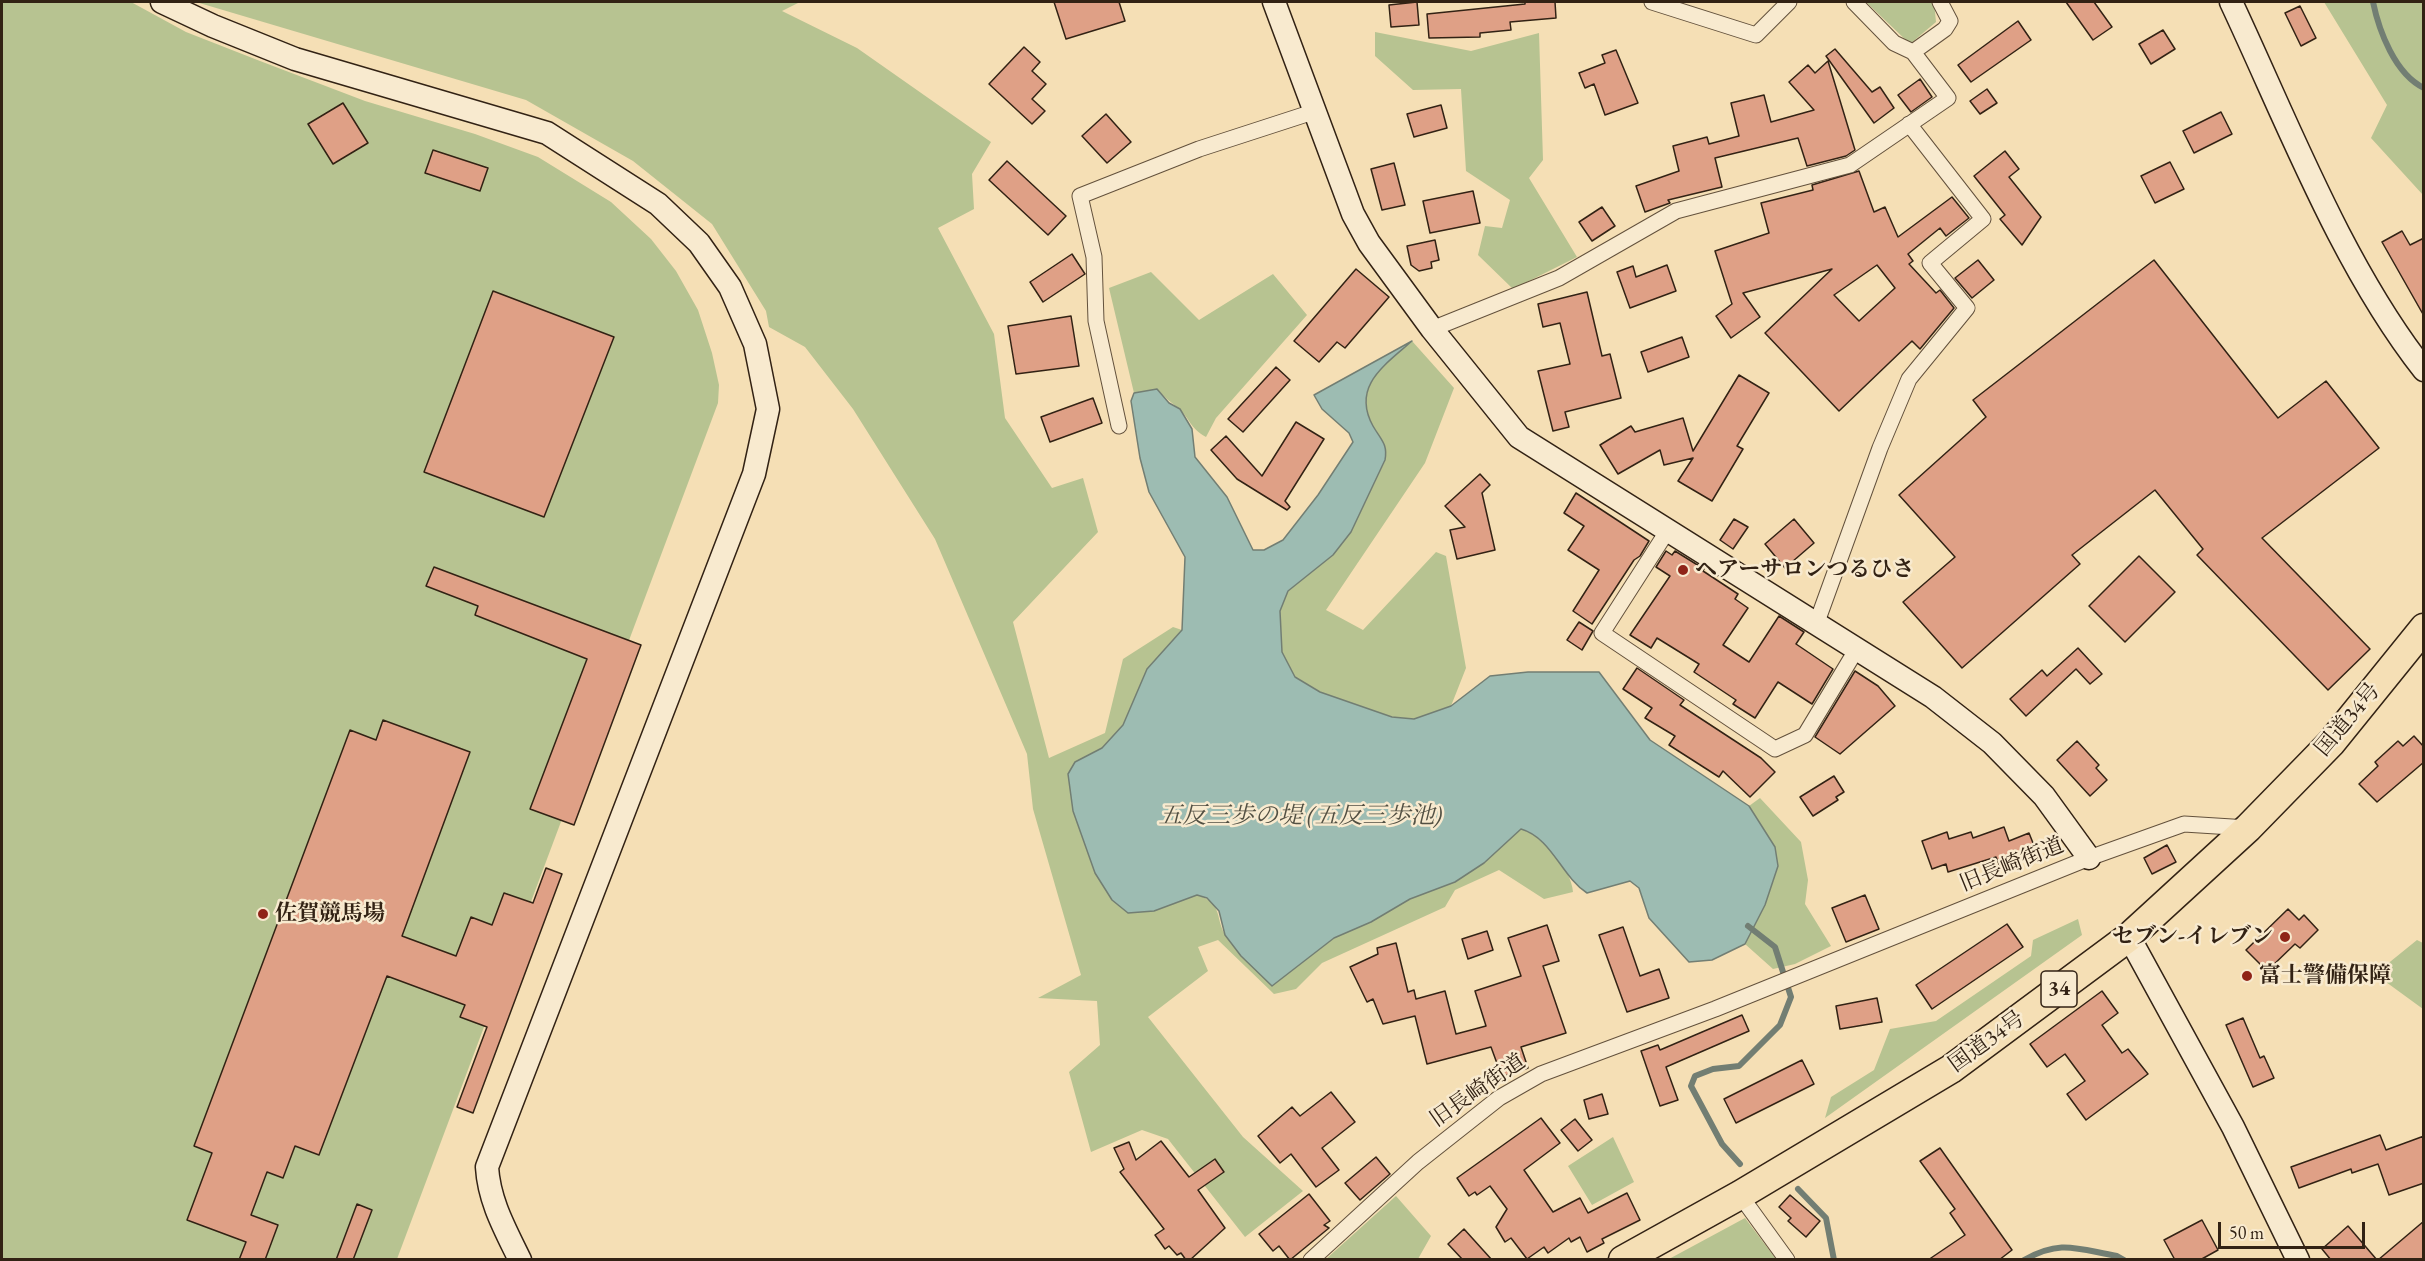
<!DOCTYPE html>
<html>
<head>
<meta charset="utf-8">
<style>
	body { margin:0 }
	#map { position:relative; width:2425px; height:1261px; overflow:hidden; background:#f5dfb5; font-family:"EB Garamond",serif }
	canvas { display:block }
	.frame { position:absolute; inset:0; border:3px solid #322214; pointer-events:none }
	.scale { position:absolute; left:2218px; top:1222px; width:147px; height:27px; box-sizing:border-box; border:3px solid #322214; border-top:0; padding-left:8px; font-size:18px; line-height:21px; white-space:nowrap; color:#322214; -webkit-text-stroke:4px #f8eacf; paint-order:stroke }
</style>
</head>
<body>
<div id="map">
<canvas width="2425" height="1261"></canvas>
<div class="frame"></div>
<div class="scale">50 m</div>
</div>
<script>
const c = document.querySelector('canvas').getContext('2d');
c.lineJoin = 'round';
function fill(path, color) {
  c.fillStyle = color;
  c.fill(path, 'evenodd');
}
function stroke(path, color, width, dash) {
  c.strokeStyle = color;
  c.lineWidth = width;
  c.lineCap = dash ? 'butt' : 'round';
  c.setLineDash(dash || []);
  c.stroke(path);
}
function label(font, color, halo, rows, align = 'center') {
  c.font = font + ' "EB Garamond","Noto Serif JP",serif';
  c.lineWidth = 5;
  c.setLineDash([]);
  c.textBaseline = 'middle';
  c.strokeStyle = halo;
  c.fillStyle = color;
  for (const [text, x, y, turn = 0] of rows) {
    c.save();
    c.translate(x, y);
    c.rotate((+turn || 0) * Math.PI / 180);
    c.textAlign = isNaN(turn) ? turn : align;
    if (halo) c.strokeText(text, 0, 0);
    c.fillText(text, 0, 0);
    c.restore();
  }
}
const green = new Path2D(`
	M 2,2 L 131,2 L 186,32 L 260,61 L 365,101 L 475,134 L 538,157 L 611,202 L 651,239 L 676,271 L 698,310 L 712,353 L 719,385 L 718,403 L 397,1259 L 2,1260 Z
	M 196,2 L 800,2 L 782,11 L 857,48 L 991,142 L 972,174 L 974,209 L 938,228 L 994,334 L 1005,418 L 1052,488 L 1083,478 L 1098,532 L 1013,622 L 1049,758 L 1105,733 L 1123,659 L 1173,627 L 1182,630 L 1147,669 L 1123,725 L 1102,748 L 1075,762 L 1197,895 C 1225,903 1214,921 1227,937 C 1241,954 1257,970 1272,986 L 1334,938 L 1371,922 L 1410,899 L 1455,882 L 1484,863 L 1521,829 C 1543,835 1571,868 1573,892 L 1544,899 L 1499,870 L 1455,890 L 1445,907 L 1322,963 L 1296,989 L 1274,994 L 1218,940 L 1198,947 L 1208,971 L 1148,1017 L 1243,1137 L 1303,1191 L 1245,1237 L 1168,1139 L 1142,1130 L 1091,1152 L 1069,1072 L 1100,1045 L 1097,1001 L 1038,998 L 1081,975 L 1033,809 L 1027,754 L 935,539 L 853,409 L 805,347 L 769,327 L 766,311 L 712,224 L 633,161 L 526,100 Z
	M 1866,2 L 1934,2 L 1936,22 L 1910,44 Z
	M 2324,2 L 2423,2 L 2423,195 L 2371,138 L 2387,105 Z
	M 1375,32 L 1471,51 L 1539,33 L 1543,160 L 1529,178 L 1577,257 L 1513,289 L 1478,255 L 1485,226 L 1502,228 L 1510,200 L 1466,171 L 1461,89 L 1413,90 L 1375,56 Z
	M 1151,272 L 1199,320 L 1273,274 L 1307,315 L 1216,418 L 1206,437 C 1189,427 1191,420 1179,409 C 1171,402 1164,397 1157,389 L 1134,393 L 1109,288 Z
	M 1412,341 L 1454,388 L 1425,463 L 1326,610 L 1363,630 L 1436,552 L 1446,556 L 1466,668 L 1451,706 L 1414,719 L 1392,717 L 1320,692 L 1295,677 L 1282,652 L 1280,611 L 1288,591 L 1333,555 L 1351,532 L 1385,461 C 1388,444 1381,440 1373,426 C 1351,386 1385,365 1412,341 Z
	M 1760,798 L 1801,842 L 1808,880 L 1805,904 L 1831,946 L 1795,964 L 1773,969 L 1745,944 L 1765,905 L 1775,847 L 1749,806 Z
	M 2078,919 L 2082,935 L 1825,1118 L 1831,1097 L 1874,1070 L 1890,1029 L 1936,1021 L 2031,956 L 2033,940 Z
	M 2417,940 L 2423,943 L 2423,1009 L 2375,974 Z
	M 1613,1137 L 1634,1182 L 1592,1205 L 1568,1166 Z
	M 1396,1196 L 1431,1236 L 1418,1259 L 1326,1259 Z
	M 1745,1218 L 1776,1259 L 1669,1259 Z`);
const water = new Path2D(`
	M 1412,341 C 1385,365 1351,386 1373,426 C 1381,440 1388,444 1385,460 L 1351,532 L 1333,555 L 1288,591 L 1280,611 L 1282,652 L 1295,677 L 1320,692 L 1392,717 L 1414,719 L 1451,706 L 1490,676 L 1528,672 L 1599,672 L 1650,740 L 1749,806 L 1775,847 L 1778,866 L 1765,905 L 1745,944 L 1712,960 L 1689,962 L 1649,918 L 1639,888 L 1630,881 L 1587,893 C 1561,876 1552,838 1521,829 L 1484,863 L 1455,882 L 1410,899 L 1371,922 L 1334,938 L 1272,986 L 1241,956 L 1225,935 L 1219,911 L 1207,898 L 1197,895 L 1154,911 L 1128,913 L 1112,900 L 1095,873 L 1073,811 L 1068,774 L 1075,762 L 1102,748 L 1123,725 L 1147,669 L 1182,630 L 1185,557 L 1149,492 L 1140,458 L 1131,401 L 1134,393 L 1157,389 L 1169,403 L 1180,409 L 1192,429 L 1195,457 L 1227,497 L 1253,550 L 1264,550 L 1283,540 L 1318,495 L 1353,442 L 1349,433 L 1322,409 L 1314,395 Z`);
const stream = new Path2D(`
	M 2373,2 C 2379,31 2395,74 2424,88
	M 1740,1164 L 1722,1144 L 1691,1086 L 1695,1076 L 1713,1069 L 1739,1066 L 1780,1025 L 1791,997 L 1775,947 L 1748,926
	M 1798,1189 L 1826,1218 L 1834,1260
	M 2024,1260 C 2061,1239 2077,1249 2117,1256 L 2124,1260`);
const building = new Path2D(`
	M 1054,2 L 1119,2 L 1125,21 L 1066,39 Z
	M 1417,2 L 1419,25 L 1391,27 L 1389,5 Z
	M 1525,2 L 1555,2 L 1556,18 L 1510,22 L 1511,30 L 1480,33 L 1480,37 L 1429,38 L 1427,14 L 1525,4 Z
	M 2066,2 L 2094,2 L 2112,27 L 2093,40 Z
	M 2300,6 L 2316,38 L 2301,46 L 2285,13 Z
	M 2018,21 L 2031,40 L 1971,82 L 1958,65 Z
	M 2163,30 L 2175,49 L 2151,64 L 2139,44 Z
	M 1024,47 L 1040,62 L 1032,71 L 1046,84 L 1032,99 L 1045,111 L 1032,124 L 989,84 Z
	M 1835,49 L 1872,92 L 1880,87 L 1894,108 L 1874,123 L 1826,56 Z
	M 1616,50 L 1638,103 L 1605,115 L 1594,84 L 1585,88 L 1579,73 L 1605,63 L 1602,55 Z
	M 1828,61 L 1855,150 L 1846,156 L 1807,166 L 1798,138 L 1715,158 L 1722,187 L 1668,200 L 1670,203 L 1645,212 L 1636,186 L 1679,171 L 1673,146 L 1707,137 L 1709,144 L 1739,136 L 1731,103 L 1764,95 L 1771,122 L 1814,110 L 1789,82 L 1808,65 L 1815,73 Z
	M 1920,79 L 1932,97 L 1911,112 L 1898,95 Z
	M 1987,89 L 1997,103 L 1980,114 L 1970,101 Z
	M 343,103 L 368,143 L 333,164 L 308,124 Z
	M 1441,105 L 1447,128 L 1414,137 L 1407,114 Z
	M 2221,112 L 2232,134 L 2194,153 L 2183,131 Z
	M 1106,114 L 1131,142 L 1107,163 L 1082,136 Z
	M 433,150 L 488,168 L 480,191 L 425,173 Z
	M 2005,151 L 2019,169 L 2009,177 L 2041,217 L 2022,245 L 2000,219 L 2005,215 L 1974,176 Z
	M 1007,161 L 1066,216 L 1048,235 L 989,180 Z
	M 2170,162 L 2184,189 L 2155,203 L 2141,176 Z
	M 1394,163 L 1405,205 L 1382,210 L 1371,169 Z
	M 1859,171 L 1874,212 L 1885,207 L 1898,237 L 1952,197 L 1969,218 L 1946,236 L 1940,228 L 1908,254 L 1913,261 L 1909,264 L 1936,293 L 1940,290 L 1954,308 L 1920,349 L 1912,341 L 1839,411 L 1765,333 L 1832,269 L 1743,293 L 1760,317 L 1731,338 L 1716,316 L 1732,304 L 1715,251 L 1769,233 L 1761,203 L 1813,190 L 1812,185 ZM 1877,265 L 1895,288 L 1859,321 L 1834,295 Z
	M 1473,191 L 1480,223 L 1430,233 L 1423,201 Z
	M 1602,207 L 1615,226 L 1592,241 L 1579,222 Z
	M 2402,231 L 2410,245 L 2424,238 L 2424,316 L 2382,242 Z
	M 1435,240 L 1439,260 L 1431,262 L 1432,268 L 1419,271 L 1411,265 L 1407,246 Z
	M 1072,254 L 1085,274 L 1043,302 L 1030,282 Z
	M 1978,260 L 1994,280 L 1972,298 L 1955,278 Z
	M 2154,260 L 2278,418 L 2326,381 L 2379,448 L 2262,538 L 2370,649 L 2328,690 L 2197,555 L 2203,549 L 2155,490 L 2072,555 L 2080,564 L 1962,668 L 1903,602 L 1955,557 L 1899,495 L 1986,417 L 1973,400 Z
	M 1667,265 L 1676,291 L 1630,308 L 1617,272 L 1633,266 L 1636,277 Z
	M 1356,269 L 1389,297 L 1345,348 L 1337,342 L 1319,362 L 1294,341 Z
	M 493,291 L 614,337 L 544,517 L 424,472 Z
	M 1587,292 L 1602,356 L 1610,354 L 1621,398 L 1565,412 L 1569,427 L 1553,431 L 1538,371 L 1570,364 L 1560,323 L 1543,327 L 1538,304 Z
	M 1071,316 L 1079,366 L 1016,374 L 1008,326 Z
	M 1682,337 L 1689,357 L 1648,372 L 1641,352 Z
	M 1276,367 L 1290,380 L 1243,432 L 1228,419 Z
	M 1739,375 L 1769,393 L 1737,446 L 1743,449 L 1712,501 L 1678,481 L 1693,458 L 1664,465 L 1660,450 L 1618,474 L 1600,445 L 1631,426 L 1635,432 L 1683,418 L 1693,451 Z
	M 1093,398 L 1102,423 L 1050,442 L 1041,417 Z
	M 1296,422 L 1324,439 L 1285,501 L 1290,507 L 1287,510 L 1237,479 L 1211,450 L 1226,436 L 1262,476 Z
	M 1480,474 L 1490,485 L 1482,493 L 1495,550 L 1457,559 L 1450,530 L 1465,527 L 1445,506 Z
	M 1576,493 L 1649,541 L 1640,556 L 1634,560 L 1592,624 L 1573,611 L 1599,570 L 1568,550 L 1584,526 L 1564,513 Z
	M 1734,519 L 1748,527 L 1733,549 L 1720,540 Z
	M 1794,519 L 1814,543 L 1785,568 L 1765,544 Z
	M 1666,551 L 1672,555 L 1675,551 L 1704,569 L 1703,571 L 1738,594 L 1735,599 L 1748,608 L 1723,645 L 1749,662 L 1779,616 L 1804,632 L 1796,644 L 1833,669 L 1812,704 L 1778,682 L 1755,718 L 1733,704 L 1736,700 L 1694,672 L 1699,664 L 1657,638 L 1651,648 L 1630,635 L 1670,576 L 1656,567 Z
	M 2139,556 L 2175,592 L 2125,642 L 2089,606 Z
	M 434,567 L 641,645 L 574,825 L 530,809 L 587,659 L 475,615 L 478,606 L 426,586 Z
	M 1579,622 L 1593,631 L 1582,650 L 1567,640 Z
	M 2078,648 L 2102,674 L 2090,684 L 2076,669 L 2026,716 L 2010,699 L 2042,670 L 2047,676 Z
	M 1637,668 L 1684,700 L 1680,705 L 1761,758 L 1775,772 L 1750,797 L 1723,771 L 1719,777 L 1669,745 L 1675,736 L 1645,718 L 1652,708 L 1623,689 Z
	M 1855,671 L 1878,686 L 1895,706 L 1840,754 L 1815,737 Z
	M 383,720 L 470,752 L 402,936 L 456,956 L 471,917 L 492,925 L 504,893 L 533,903 L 546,868 L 562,874 L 473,1113 L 457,1107 L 487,1027 L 460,1017 L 465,1005 L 387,976 L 319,1155 L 295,1146 L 283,1178 L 267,1172 L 251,1215 L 278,1225 L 265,1260 L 239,1260 L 246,1242 L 187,1220 L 212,1153 L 194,1146 L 350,730 L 376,740 Z
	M 2414,736 L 2424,747 L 2424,762 L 2377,802 L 2359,784 L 2378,766 L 2375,762 L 2398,741 L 2403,746 Z
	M 2077,741 L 2099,765 L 2096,768 L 2107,780 L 2090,796 L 2057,760 Z
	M 1834,776 L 1844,792 L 1836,797 L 1838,800 L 1813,816 L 1800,797 Z
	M 2004,827 L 2009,841 L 2029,833 L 2035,848 L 2027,850 L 2030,858 L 2001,869 L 1996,857 L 1948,872 L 1946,864 L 1932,869 L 1922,841 L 1947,832 L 1949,839 L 1971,832 L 1973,838 Z
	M 2167,845 L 2176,862 L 2152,874 L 2144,858 Z
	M 1865,895 L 1879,929 L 1846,942 L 1832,908 Z
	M 2288,909 L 2299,920 L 2304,915 L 2318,930 L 2300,948 L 2295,944 L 2267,971 L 2246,950 Z
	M 2007,924 L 2023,947 L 1932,1009 L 1916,985 Z
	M 1547,925 L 1559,961 L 1543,966 L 1566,1033 L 1521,1047 L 1528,1068 L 1502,1077 L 1491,1047 L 1427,1064 L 1415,1016 L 1383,1024 L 1373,999 L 1367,1002 L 1350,967 L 1378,954 L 1377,948 L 1396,943 L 1408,992 L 1414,990 L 1416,999 L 1445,991 L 1456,1034 L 1486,1026 L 1475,991 L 1521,976 L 1508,938 Z
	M 1623,927 L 1640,976 L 1659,969 L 1669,998 L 1627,1012 L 1599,935 Z
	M 1487,931 L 1493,950 L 1468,959 L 1462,939 Z
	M 2102,991 L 2118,1013 L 2102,1025 L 2122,1053 L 2128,1049 L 2148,1074 L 2086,1120 L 2067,1094 L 2085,1081 L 2065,1054 L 2047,1067 L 2030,1044 Z
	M 1877,998 L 1882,1022 L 1840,1029 L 1836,1006 Z
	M 1742,1015 L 1749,1031 L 1666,1067 L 1678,1100 L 1660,1106 L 1641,1051 L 1658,1045 L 1660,1050 Z
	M 2243,1018 L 2260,1058 L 2264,1056 L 2274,1078 L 2253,1087 L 2226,1025 Z
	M 1802,1060 L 1814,1084 L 1736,1123 L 1724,1099 Z
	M 1331,1092 L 1355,1122 L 1322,1148 L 1339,1170 L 1316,1187 L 1291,1154 L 1280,1163 L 1258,1136 L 1292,1107 L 1300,1116 Z
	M 1602,1094 L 1608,1114 L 1589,1119 L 1584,1100 Z
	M 1541,1118 L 1560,1143 L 1524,1170 L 1553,1212 L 1580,1198 L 1588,1213 L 1627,1193 L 1640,1220 L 1602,1239 L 1604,1243 L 1587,1252 L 1580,1237 L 1571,1242 L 1569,1238 L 1548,1253 L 1544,1247 L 1527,1259 L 1511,1238 L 1505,1242 L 1496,1227 L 1507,1209 L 1490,1186 L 1477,1195 L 1475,1192 L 1469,1196 L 1457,1178 Z
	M 1575,1119 L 1592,1140 L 1578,1151 L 1561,1130 Z
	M 2380,1135 L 2386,1150 L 2424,1136 L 2424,1183 L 2389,1195 L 2378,1164 L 2352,1173 L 2351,1169 L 2299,1188 L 2291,1167 Z
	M 1161,1141 L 1189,1177 L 1215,1159 L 1224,1172 L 1198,1190 L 1225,1228 L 1190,1260 L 1186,1260 L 1181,1253 L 1177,1255 L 1169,1246 L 1165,1249 L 1155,1235 L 1164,1229 L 1120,1172 L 1124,1169 L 1114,1148 L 1129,1142 L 1136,1160 Z
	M 1940,1148 L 2012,1250 L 1999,1260 L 1928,1260 L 1965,1235 L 1950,1213 L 1955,1209 L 1920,1161 Z
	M 1376,1157 L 1390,1174 L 1360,1200 L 1345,1183 Z
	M 1309,1194 L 1330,1221 L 1324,1225 L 1329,1228 L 1290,1260 L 1279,1246 L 1273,1251 L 1259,1234 Z
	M 1790,1195 L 1820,1221 L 1806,1237 L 1788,1221 L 1791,1218 L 1779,1207 Z
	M 357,1204 L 372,1210 L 353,1260 L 336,1260 Z
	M 2202,1220 L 2218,1250 L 2200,1260 L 2175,1260 L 2164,1240 Z
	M 2424,1221 L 2424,1260 L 2378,1260 Z
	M 2348,1226 L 2377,1260 L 2331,1260 L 2322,1249 Z
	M 1464,1229 L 1492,1260 L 1463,1260 L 1448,1244 Z`);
const street = new Path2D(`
	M 1652,2 L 1756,35 L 1789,2
	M 1913,52 L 1945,29 L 1950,21 L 1940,2
	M 1432,329 L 1559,278 L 1676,211 L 1850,165 L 1948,98 L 1913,52 L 1894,43 L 1854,2
	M 1119,426 L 1096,321 L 1094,257 L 1080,196 L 1199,149 L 1316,111
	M 1668,530 L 1602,633 L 1775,749 L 1805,735 L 1858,647
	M 1817,622 L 1880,448 L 1909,379 L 1967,308 L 1930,263 L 1983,219 L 1909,124
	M 1740,1195 L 1787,1260
	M 1311,1260 L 1418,1162 L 1499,1098 L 1541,1074 L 1715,1009 L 2089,858 L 2184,824 L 2248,828`);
const secondary = new Path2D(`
	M 162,2 L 213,26 L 295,59 L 547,133 L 658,204 L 699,243 L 730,287 L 755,344 L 768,409 L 754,474 L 487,1167 C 489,1201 505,1229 520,1260
	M 1274,2 L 1353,214 L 1369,243 L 1432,329 L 1519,437 L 1933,697 L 1992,743 L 2044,796 L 2089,858
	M 2231,2 C 2287,121 2342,266 2424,370
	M 2129,937 L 2233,1127 L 2298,1260`);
const highway = new Path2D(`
	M 1623,1260 L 1740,1195 L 1951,1069 L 2129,937 L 2248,828 L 2331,743 L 2424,628`);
const markers = [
	[1683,570,6,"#8f2418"],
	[263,914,6,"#8f2418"],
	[2285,937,6,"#8f2418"],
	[2247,976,6,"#8f2418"]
];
const shields = [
	[2059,989,36]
];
const shieldNames = [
	["34",2059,989]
];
const poiNames = [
	["ヘアーサロンつるひさ",1695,570],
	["佐賀競馬場",275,914],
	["セブン-イレブン",2273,937,"right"],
	["富士警備保障",2259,976]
];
const streetNames = [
	["国道34号",2348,720,-50],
	["旧長崎街道",2012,865,-22],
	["国道34号",1987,1042,-36],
	["旧長崎街道",1478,1091,-35]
];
const waterNames = [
	["五反三歩の堤 (五反三歩池)",1300,816]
];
fill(green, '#b7c391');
fill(water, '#9dbcb2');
stroke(water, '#727e73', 1.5);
stroke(stream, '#727e73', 6);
fill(building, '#dfa086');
stroke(building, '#322214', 1.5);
stroke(street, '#63513c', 17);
stroke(secondary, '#322214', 25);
stroke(highway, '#322214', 31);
stroke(street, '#f8eacf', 15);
stroke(secondary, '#f8eacf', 22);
stroke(highway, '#f5dfb5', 28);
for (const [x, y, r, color] of markers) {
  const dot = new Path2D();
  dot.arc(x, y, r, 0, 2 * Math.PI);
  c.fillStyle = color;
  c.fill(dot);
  stroke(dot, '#f8eacf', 2);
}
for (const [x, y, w] of shields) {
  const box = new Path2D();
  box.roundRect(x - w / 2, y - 18, w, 36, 4.5);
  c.fillStyle = '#f8eacf';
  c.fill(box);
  stroke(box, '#322214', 1.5);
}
label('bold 21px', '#322214', null, shieldNames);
label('bold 22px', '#322214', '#f8eacf', poiNames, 'left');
label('22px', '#322214', '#f8eacf', streetNames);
label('italic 24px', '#525043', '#f8eacf', waterNames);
</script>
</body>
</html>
